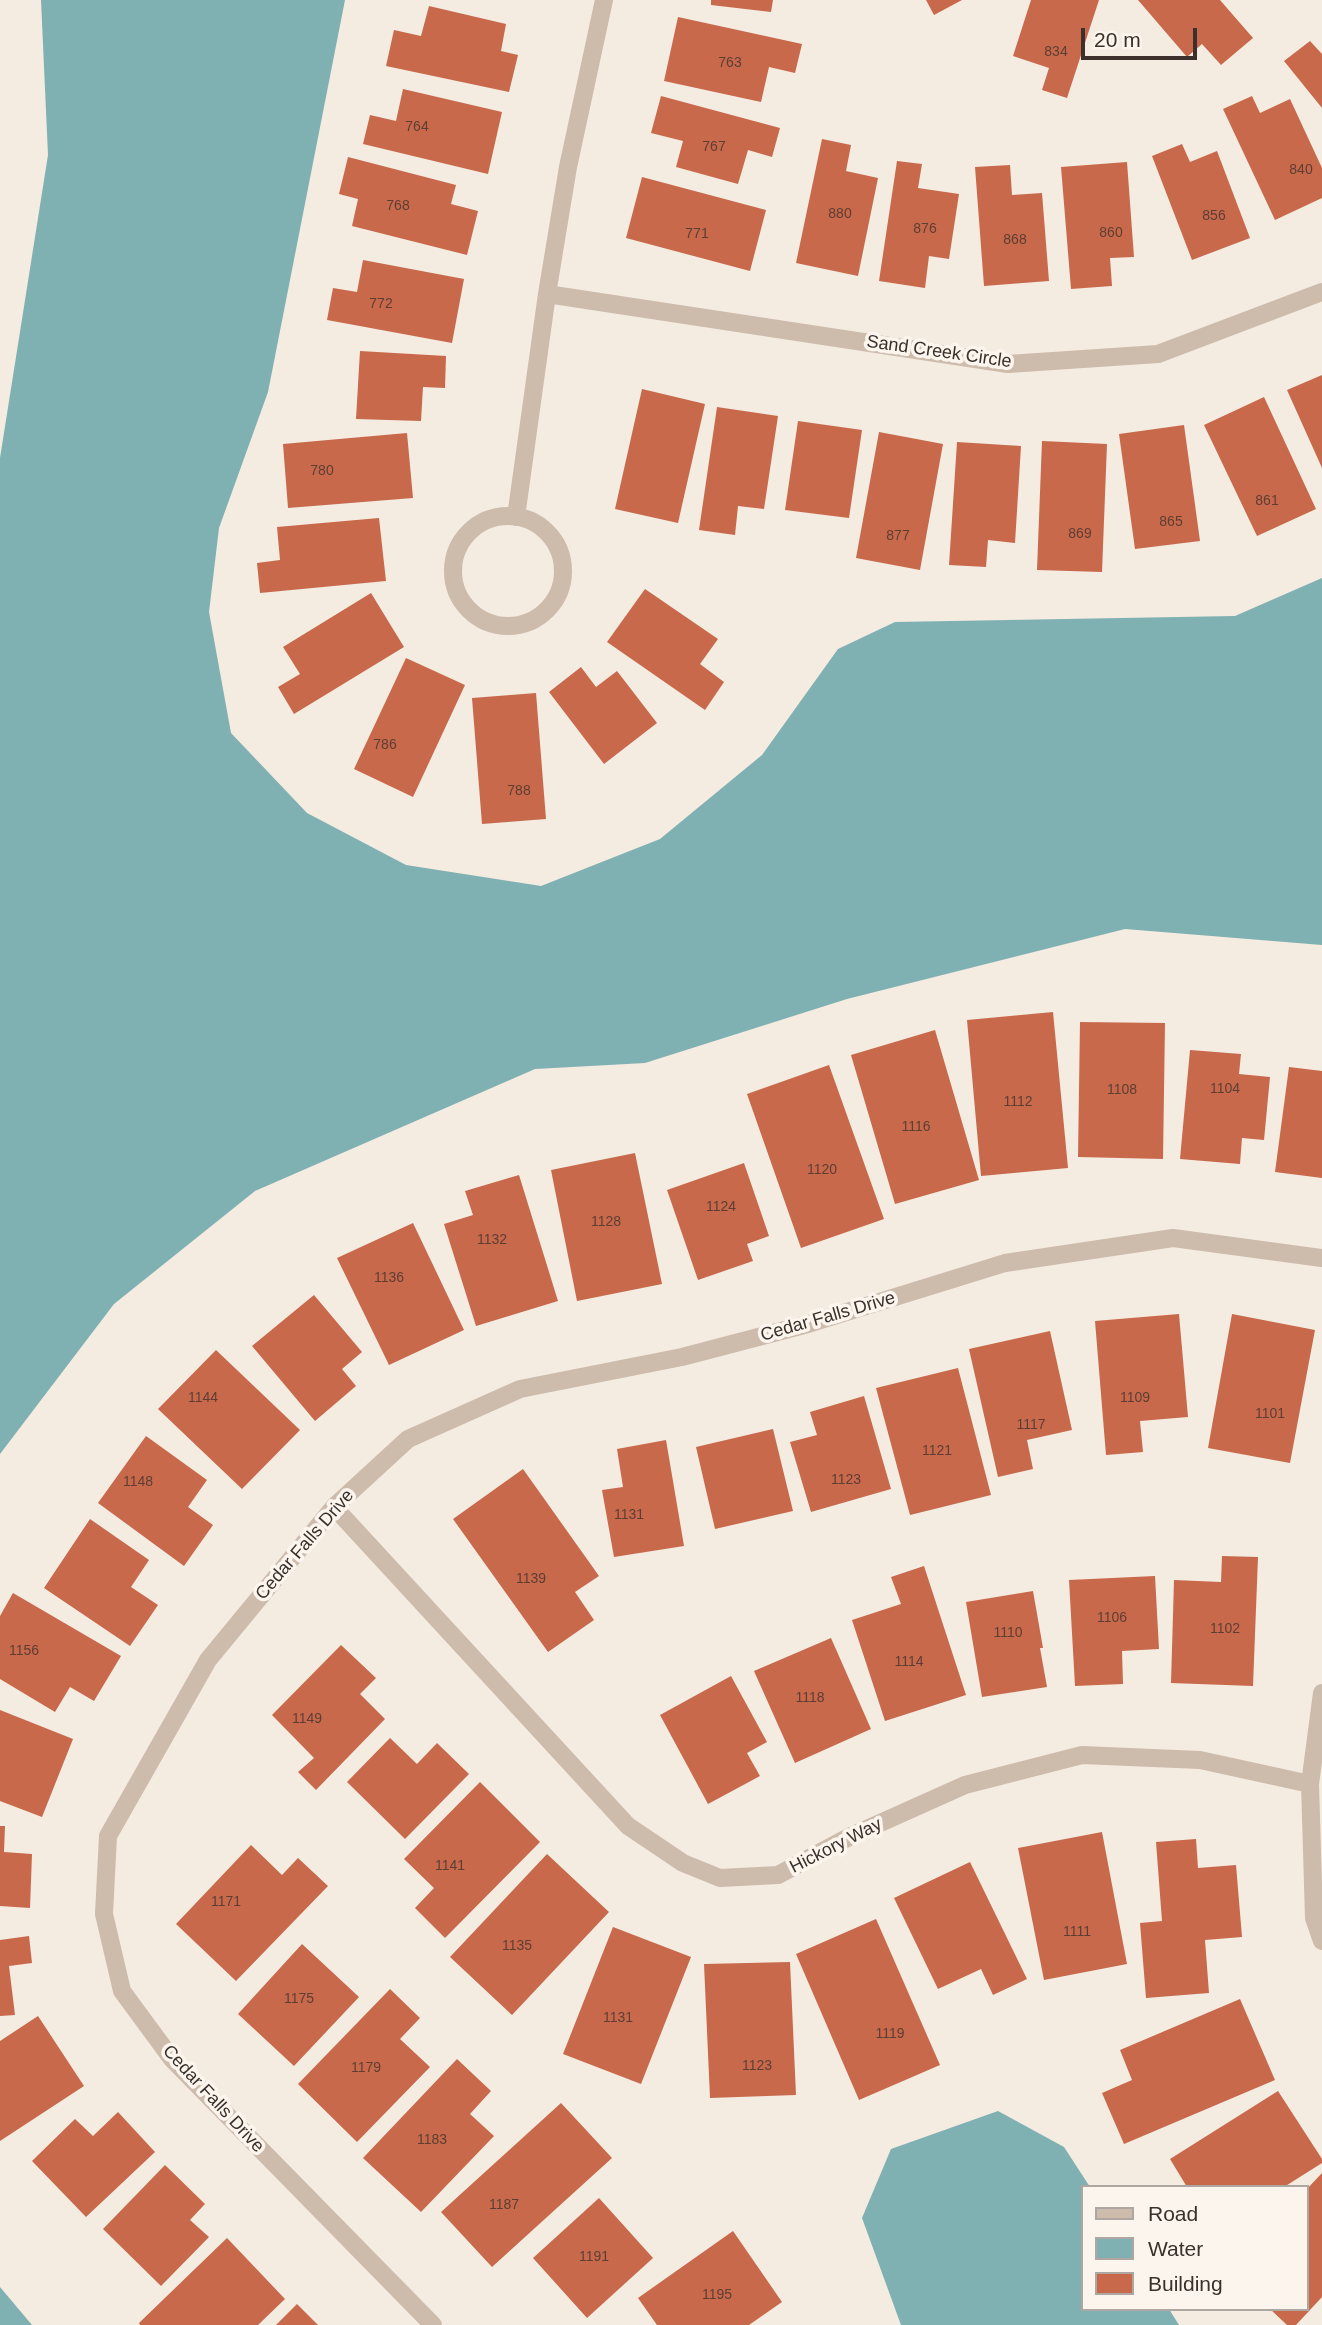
<!DOCTYPE html>
<html>
<head>
<meta charset="utf-8">
<style>
	body { margin:0 }
	#map { position:relative; width:1322px; height:2325px; overflow:hidden; background:#f4ebe1; font-family:Helvetica,sans-serif }
	canvas { display:block }
	.legend { position:absolute; left:1081px; top:2185px; width:228px; height:126px; box-sizing:border-box; background:#fbf5ee; border:2px solid #aea6a0; margin:0; padding:9px 12px; list-style:none; font-size:21px; color:#3b302b }
	.legend li { display:flex; align-items:center; gap:14px; height:35px }
	.legend b { width:35px; border:2px solid #aea6a0 }
	.scale { position:absolute; left:1081px; top:28px; width:116px; height:32px; box-sizing:border-box; border:4px solid #3b302b; border-top:0; padding-left:9px; font-size:21px; line-height:24px; white-space:nowrap; color:#3b302b; -webkit-text-stroke:5px #fbf5ee; paint-order:stroke }
</style>
</head>
<body>
<div id="map">
<canvas width="1322" height="2325"></canvas>
<ul class="legend">
<li><b style="height:9px;background:#cdbbac"></b>Road</li>
<li><b style="height:19px;background:#7fb0b2"></b>Water</li>
<li><b style="height:19px;background:#c8694b"></b>Building</li>
</ul>
<div class="scale">20 m</div>
</div>
<script>
const c = document.querySelector('canvas').getContext('2d');
c.lineJoin = 'round';
function fill(path, color) {
  c.fillStyle = color;
  c.fill(path, 'evenodd');
}
function stroke(path, color, width, dash) {
  c.strokeStyle = color;
  c.lineWidth = width;
  c.lineCap = dash ? 'butt' : 'round';
  c.setLineDash(dash || []);
  c.stroke(path);
}
function label(font, color, halo, rows, align = 'center') {
  c.font = font + ' Helvetica,sans-serif';
  c.lineWidth = 7;
  c.setLineDash([]);
  c.textBaseline = 'middle';
  c.strokeStyle = halo;
  c.fillStyle = color;
  for (const [text, x, y, turn = 0] of rows) {
    c.save();
    c.translate(x, y);
    c.rotate((+turn || 0) * Math.PI / 180);
    c.textAlign = isNaN(turn) ? turn : align;
    if (halo) c.strokeText(text, 0, 0);
    c.fillText(text, 0, 0);
    c.restore();
  }
}
const water = new Path2D(`
	M 41,0 L 345,0 L 268,392 L 219,528 L 209,612 L 231,733 L 307,813 L 406,865 L 541,886 L 660,839 L 762,755 L 838,649 L 895,622 L 1235,616 L 1322,578 L 1322,945 L 1125,929 L 847,999 L 645,1063 L 535,1069 L 255,1191 L 114,1304 L 0,1454 L 0,458 L 48,155 Z
	M 998,2111 L 1064,2147 L 1090,2187 L 1082,2187 L 1082,2309 L 1169,2309 L 1179,2325 L 901,2325 L 862,2218 L 891,2149 Z
	M 0,2287 L 32,2325 L 0,2325 Z`);
const building = new Path2D(`
	M 711,0 L 773,0 L 771,12 L 711,5 Z
	M 926,0 L 962,0 L 934,15 Z
	M 1031,0 L 1099,0 L 1067,98 L 1042,90 L 1049,68 L 1013,56 Z
	M 1138,0 L 1220,0 L 1253,38 L 1221,65 L 1202,44 L 1187,57 Z
	M 429,6 L 506,24 L 501,51 L 518,55 L 509,92 L 386,66 L 394,30 L 421,36 Z
	M 678,17 L 802,44 L 795,73 L 769,67 L 761,102 L 664,81 Z
	M 1310,41 L 1322,54 L 1322,108 L 1284,61 Z
	M 403,89 L 502,112 L 488,174 L 363,144 L 370,115 L 396,121 Z
	M 661,96 L 780,128 L 772,157 L 748,150 L 738,184 L 676,167 L 683,141 L 651,133 Z
	M 1252,96 L 1260,113 L 1290,99 L 1322,168 L 1322,198 L 1275,220 L 1223,109 Z
	M 822,139 L 851,145 L 846,171 L 878,178 L 858,276 L 796,263 Z
	M 1182,144 L 1190,162 L 1217,151 L 1250,238 L 1192,260 L 1152,156 Z
	M 348,157 L 456,185 L 451,204 L 478,211 L 467,255 L 352,226 L 358,199 L 339,194 Z
	M 897,161 L 922,164 L 918,188 L 959,194 L 949,259 L 929,256 L 925,288 L 879,281 Z
	M 1127,162 L 1134,257 L 1110,258 L 1112,286 L 1071,289 L 1061,167 Z
	M 1010,165 L 1012,195 L 1042,193 L 1049,281 L 984,286 L 975,167 Z
	M 642,177 L 766,210 L 750,271 L 626,238 Z
	M 363,260 L 464,279 L 452,343 L 327,320 L 333,288 L 357,292 Z
	M 360,351 L 446,356 L 445,388 L 423,387 L 421,421 L 356,419 Z
	M 1322,375 L 1322,468 L 1287,390 Z
	M 642,389 L 705,404 L 678,523 L 615,509 Z
	M 1264,397 L 1316,509 L 1257,536 L 1204,425 Z
	M 717,407 L 778,416 L 764,509 L 738,506 L 735,535 L 699,530 Z
	M 798,421 L 862,430 L 849,518 L 785,510 Z
	M 1184,425 L 1200,541 L 1135,549 L 1119,434 Z
	M 879,432 L 943,444 L 920,570 L 856,558 Z
	M 407,433 L 413,498 L 288,508 L 283,444 Z
	M 1042,441 L 1107,444 L 1102,572 L 1037,570 Z
	M 957,442 L 1021,446 L 1015,543 L 988,540 L 986,567 L 949,565 Z
	M 379,518 L 386,581 L 260,593 L 257,563 L 280,560 L 277,527 Z
	M 645,589 L 718,639 L 700,664 L 724,682 L 705,710 L 607,642 Z
	M 371,593 L 404,647 L 294,714 L 278,687 L 300,674 L 283,647 Z
	M 406,658 L 465,685 L 413,797 L 354,769 Z
	M 581,667 L 596,687 L 617,671 L 657,723 L 604,764 L 549,692 Z
	M 536,693 L 546,819 L 482,824 L 472,698 Z
	M 1053,1012 L 1068,1168 L 981,1176 L 967,1020 Z
	M 1080,1022 L 1165,1023 L 1163,1159 L 1078,1157 Z
	M 935,1030 L 979,1180 L 895,1204 L 851,1055 Z
	M 1190,1050 L 1241,1054 L 1239,1074 L 1270,1077 L 1264,1140 L 1242,1138 L 1240,1164 L 1180,1159 Z
	M 829,1065 L 884,1219 L 801,1248 L 747,1094 Z
	M 1289,1067 L 1322,1071 L 1322,1178 L 1275,1172 Z
	M 635,1153 L 662,1284 L 577,1301 L 551,1170 Z
	M 744,1163 L 769,1236 L 747,1244 L 753,1261 L 698,1280 L 667,1190 Z
	M 519,1175 L 558,1301 L 476,1326 L 444,1224 L 473,1215 L 465,1191 Z
	M 413,1223 L 464,1330 L 389,1365 L 337,1258 Z
	M 314,1295 L 362,1352 L 342,1369 L 356,1386 L 315,1421 L 252,1346 Z
	M 1179,1314 L 1188,1417 L 1140,1421 L 1143,1452 L 1106,1455 L 1095,1321 Z
	M 1232,1314 L 1315,1330 L 1290,1463 L 1208,1448 Z
	M 1050,1331 L 1072,1430 L 1027,1440 L 1033,1469 L 998,1477 L 969,1349 Z
	M 216,1350 L 300,1430 L 242,1489 L 158,1409 Z
	M 958,1368 L 991,1495 L 910,1515 L 876,1388 Z
	M 864,1396 L 891,1489 L 811,1512 L 790,1442 L 817,1435 L 810,1412 Z
	M 773,1429 L 793,1511 L 715,1529 L 696,1447 Z
	M 146,1436 L 207,1480 L 188,1507 L 213,1525 L 184,1566 L 98,1503 Z
	M 666,1440 L 684,1546 L 614,1557 L 602,1490 L 623,1487 L 617,1449 Z
	M 523,1469 L 599,1576 L 575,1592 L 594,1620 L 548,1652 L 453,1519 Z
	M 90,1519 L 149,1560 L 131,1587 L 158,1605 L 130,1646 L 44,1588 Z
	M 1222,1556 L 1258,1557 L 1253,1686 L 1171,1683 L 1174,1580 L 1221,1582 Z
	M 924,1566 L 966,1695 L 885,1721 L 852,1620 L 901,1604 L 891,1577 Z
	M 1155,1576 L 1159,1649 L 1122,1651 L 1123,1684 L 1075,1686 L 1069,1580 Z
	M 1033,1591 L 1043,1648 L 1040,1648 L 1047,1687 L 982,1697 L 966,1602 Z
	M 13,1593 L 121,1656 L 94,1701 L 70,1687 L 55,1712 L 0,1679 L 0,1616 Z
	M 831,1638 L 871,1729 L 795,1763 L 754,1671 Z
	M 341,1645 L 376,1678 L 360,1694 L 385,1719 L 316,1790 L 298,1772 L 314,1758 L 272,1715 Z
	M 731,1676 L 767,1742 L 747,1753 L 760,1776 L 708,1804 L 660,1715 Z
	M 0,1710 L 73,1739 L 42,1817 L 0,1801 Z
	M 390,1738 L 417,1764 L 437,1743 L 469,1774 L 405,1839 L 347,1782 Z
	M 480,1782 L 540,1842 L 445,1938 L 415,1908 L 434,1888 L 404,1859 Z
	M 0,1826 L 5,1826 L 4,1852 L 32,1854 L 30,1908 L 0,1906 Z
	M 1102,1832 L 1127,1964 L 1044,1980 L 1018,1848 Z
	M 1196,1839 L 1198,1868 L 1236,1865 L 1242,1937 L 1205,1940 L 1209,1993 L 1146,1998 L 1140,1923 L 1162,1921 L 1156,1842 Z
	M 251,1845 L 282,1875 L 298,1858 L 328,1886 L 236,1981 L 176,1924 Z
	M 547,1854 L 609,1912 L 512,2015 L 450,1957 Z
	M 970,1862 L 1027,1979 L 993,1995 L 981,1969 L 938,1989 L 894,1898 Z
	M 876,1919 L 940,2065 L 859,2100 L 796,1954 Z
	M 613,1927 L 691,1957 L 641,2084 L 563,2054 Z
	M 29,1936 L 32,1963 L 9,1966 L 15,2015 L 0,2016 L 0,1940 Z
	M 302,1944 L 359,1997 L 294,2066 L 238,2014 Z
	M 790,1962 L 796,2095 L 710,2098 L 704,1964 Z
	M 390,1989 L 420,2018 L 400,2039 L 430,2067 L 357,2142 L 298,2084 Z
	M 1240,1999 L 1275,2080 L 1124,2144 L 1102,2093 L 1132,2080 L 1120,2050 Z
	M 38,2016 L 84,2086 L 0,2141 L 0,2041 Z
	M 457,2059 L 491,2091 L 470,2114 L 494,2136 L 421,2212 L 363,2158 Z
	M 1278,2091 L 1322,2159 L 1322,2163 L 1284,2187 L 1187,2187 L 1170,2159 Z
	M 561,2103 L 612,2158 L 492,2267 L 441,2212 Z
	M 118,2112 L 155,2152 L 86,2217 L 32,2161 L 75,2119 L 93,2136 Z
	M 165,2165 L 205,2204 L 190,2220 L 209,2237 L 161,2286 L 103,2229 Z
	M 1322,2173 L 1322,2297 L 1296,2325 L 1287,2325 L 1270,2309 L 1306,2309 L 1306,2190 Z
	M 599,2198 L 653,2258 L 587,2318 L 533,2258 Z
	M 733,2231 L 782,2302 L 749,2325 L 657,2325 L 638,2298 Z
	M 227,2238 L 285,2299 L 258,2325 L 140,2325 L 139,2323 Z
	M 297,2304 L 318,2325 L 276,2325 Z`);
const street = new Path2D(`
	M 547,294 L 1008,364 L 1158,354 L 1322,292
	M453 571a55 55 0 1 1 110 0a55 55 0 1 1-110 0Z
	M 516,517 L 547,294 L 568,167 L 604,0
	M 334,1507 L 628,1826 L 683,1863 L 720,1878 L 778,1875 L 849,1837 L 965,1785 L 1082,1755 L 1200,1760 L 1310,1784
	M 1322,1693 L 1310,1784 L 1314,1918 L 1322,1941
	M 433,2325 L 172,2059 L 122,1991 L 104,1914 L 108,1836 L 208,1660 L 334,1507 L 408,1439 L 520,1389 L 682,1357 L 808,1324 L 1005,1263 L 1173,1238 L 1322,1258`);
const numberNames = [
	["834",1056,52],
	["763",730,63],
	["764",417,127],
	["767",714,147],
	["840",1301,170],
	["768",398,206],
	["880",840,214],
	["856",1214,216],
	["876",925,229],
	["860",1111,233],
	["771",697,234],
	["868",1015,240],
	["772",381,304],
	["780",322,471],
	["861",1267,501],
	["865",1171,522],
	["869",1080,534],
	["877",898,536],
	["786",385,745],
	["788",519,791],
	["1104",1225,1089],
	["1108",1122,1090],
	["1112",1018,1102],
	["1116",916,1127],
	["1120",822,1170],
	["1124",721,1207],
	["1128",606,1222],
	["1132",492,1240],
	["1136",389,1278],
	["1144",203,1398],
	["1109",1135,1398],
	["1101",1270,1414],
	["1117",1031,1425],
	["1121",937,1451],
	["1123",846,1480],
	["1148",138,1482],
	["1131",629,1515],
	["1139",531,1579],
	["1106",1112,1618],
	["1102",1225,1629],
	["1110",1008,1633],
	["1156",24,1651],
	["1114",909,1662],
	["1118",810,1698],
	["1149",307,1719],
	["1141",450,1866],
	["1171",226,1902],
	["1111",1077,1932],
	["1135",517,1946],
	["1175",299,1999],
	["1131",618,2018],
	["1119",890,2034],
	["1123",757,2066],
	["1179",366,2068],
	["1183",432,2140],
	["1187",504,2205],
	["1191",594,2257],
	["1195",717,2295]
];
const streetNames = [
	["Sand Creek Circle",939,352,8],
	["Cedar Falls Drive",828,1317,-16],
	["Cedar Falls Drive",305,1545,-49],
	["Hickory Way",836,1846,-27],
	["Cedar Falls Drive",213,2099,47]
];
fill(water, '#7fb0b2');
fill(building, '#c8694b');
stroke(street, '#cdbbac', 18);
label('14px', '#5e3e33', null, numberNames);
label('18px', '#3b302b', '#fbf5ee', streetNames);
</script>
</body>
</html>
